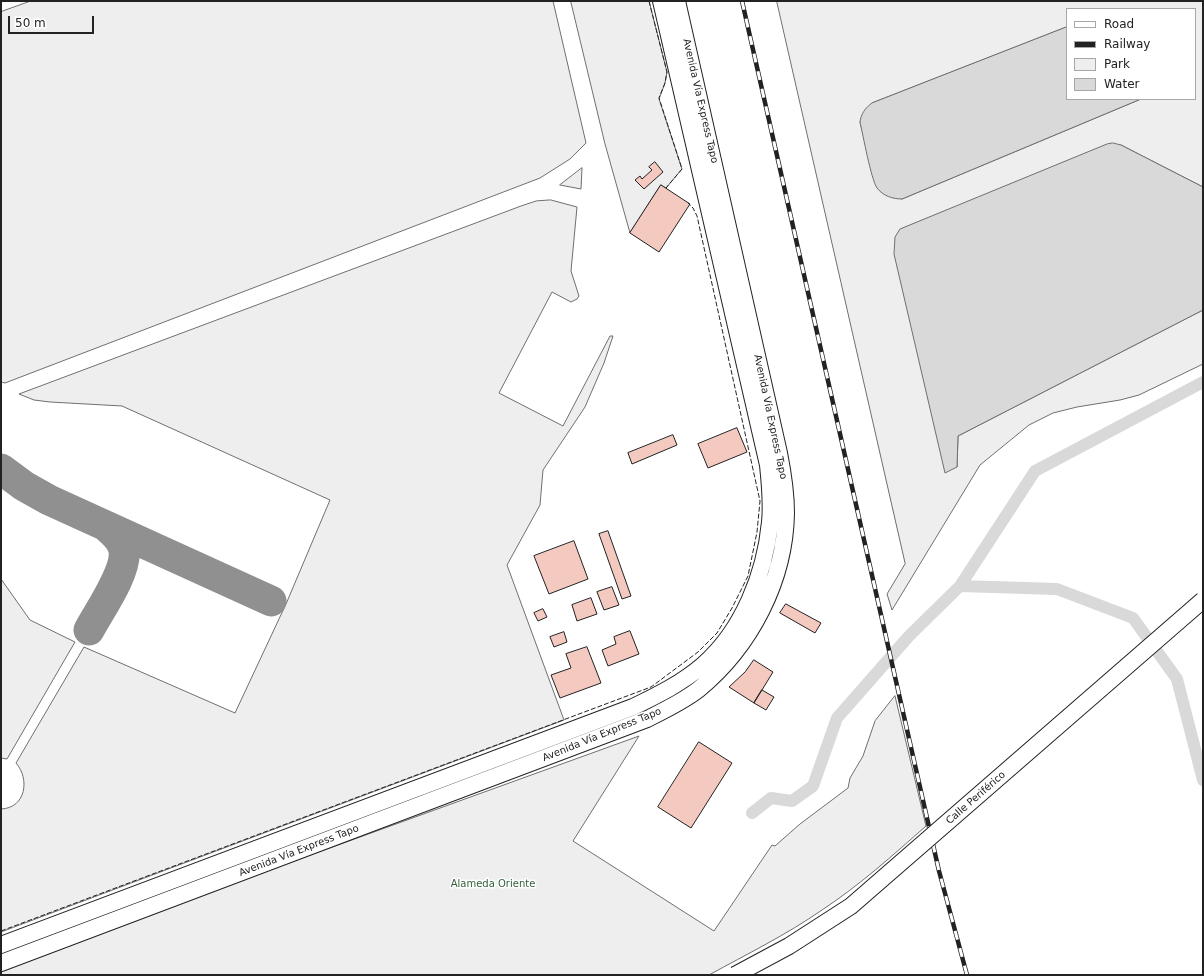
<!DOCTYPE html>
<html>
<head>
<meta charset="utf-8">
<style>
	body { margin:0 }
	#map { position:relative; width:1204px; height:976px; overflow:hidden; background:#fff; font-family:"DejaVu Sans",sans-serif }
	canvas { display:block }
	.frame { position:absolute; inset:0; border:2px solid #222; pointer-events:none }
	.legend { position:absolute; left:1066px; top:8px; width:130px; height:92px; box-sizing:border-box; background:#fff; border:1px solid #a7a7a7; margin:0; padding:5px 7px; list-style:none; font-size:12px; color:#222 }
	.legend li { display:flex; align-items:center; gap:8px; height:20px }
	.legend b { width:20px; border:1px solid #a7a7a7 }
	.scale { position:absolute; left:8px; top:16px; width:86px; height:18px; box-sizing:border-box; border:2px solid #222; border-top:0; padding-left:5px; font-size:12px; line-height:14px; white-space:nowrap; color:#222; -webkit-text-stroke:3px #fff; paint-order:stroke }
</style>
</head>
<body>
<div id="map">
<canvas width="1204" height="976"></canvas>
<div class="frame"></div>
<ul class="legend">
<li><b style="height:5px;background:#fff"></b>Road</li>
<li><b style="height:5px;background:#222"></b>Railway</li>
<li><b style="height:11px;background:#eee"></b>Park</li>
<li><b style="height:11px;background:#d9d9d9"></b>Water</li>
</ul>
<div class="scale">50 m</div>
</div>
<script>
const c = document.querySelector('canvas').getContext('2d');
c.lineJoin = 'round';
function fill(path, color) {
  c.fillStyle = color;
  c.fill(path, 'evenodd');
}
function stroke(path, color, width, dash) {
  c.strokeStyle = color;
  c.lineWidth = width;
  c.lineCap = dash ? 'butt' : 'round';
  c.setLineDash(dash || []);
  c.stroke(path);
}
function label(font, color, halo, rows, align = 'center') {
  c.font = font + ' "DejaVu Sans",sans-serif';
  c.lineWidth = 3;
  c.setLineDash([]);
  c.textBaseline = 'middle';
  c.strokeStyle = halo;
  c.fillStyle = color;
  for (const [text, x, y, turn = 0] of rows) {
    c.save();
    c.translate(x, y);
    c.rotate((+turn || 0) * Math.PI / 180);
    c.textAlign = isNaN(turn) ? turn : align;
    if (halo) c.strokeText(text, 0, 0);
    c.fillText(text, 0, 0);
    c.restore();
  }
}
const green = new Path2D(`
	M 31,1 L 553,1 L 586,143 L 570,159 L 540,178 L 5,383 L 1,382 L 1,12 Z
	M 571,1 L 649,1 L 667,72 L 665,83 L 659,99 L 682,169 L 666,188 L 661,185 L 630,233 L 605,144 Z
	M 777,1 L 1203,1 L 1203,187 L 1121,145 L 901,229 L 957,467 L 958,436 L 1203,310 L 1203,364 L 1139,395 L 1120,400 L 1077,407 L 1053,413 L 1029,425 L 980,465 L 892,610 L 887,594 L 905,564 ZM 1067,9 L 1195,9 L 1195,99 L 1141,99 L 902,199 L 881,192 L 877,187 L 860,122 L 872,103 L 1067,27 Z
	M 582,168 L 581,189 L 560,185 Z
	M 551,200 L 577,207 L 571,271 L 579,296 L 577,299 L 571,302 L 552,292 L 499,393 L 563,426 L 610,336 L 613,336 L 604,363 L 585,407 L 543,470 L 540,505 L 507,565 L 564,720 L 1,932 L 1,809 C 26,808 30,779 16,763 L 84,647 L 235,713 L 286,604 L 330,500 L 122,406 L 50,402 L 34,400 L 19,394 L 521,206 L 536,201 Z
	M 1,579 L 30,620 L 75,642 L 7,759 L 1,758 Z
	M 895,696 L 926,826 C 893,855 860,885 822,910 C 786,935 747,954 709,975 L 1,975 L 1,971 L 244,879 L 639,736 L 573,841 L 714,931 L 772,845 L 775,846 L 800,824 L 848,788 L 850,778 L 863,756 L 875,721 Z`);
const water = new Path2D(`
	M 1067,27 L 1067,99 L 1141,99 L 902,199 C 893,199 883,196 877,188 C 871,179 863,135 860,122 C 861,114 865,108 872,103 Z
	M 1113,143 L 1121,145 L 1203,187 L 1203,310 L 958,436 L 957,467 L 945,473 L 894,254 L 895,237 L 900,229 L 1107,144 Z`);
const canal = new Path2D(`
	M 960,586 L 1057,589 L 1133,618 L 1177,679 L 1203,780
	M 752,813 L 771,798 L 792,801 L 813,786 L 837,718 L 909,636 L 960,586 L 1035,471 L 1203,382`);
const taxiway = new Path2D(`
	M 1,469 L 24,486 L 49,500 L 271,601
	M 89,630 C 99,611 127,572 124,551 C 123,541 115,534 108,528`);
const building = new Path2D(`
	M 655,162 L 663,172 L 644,189 L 635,180 L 640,176 L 642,179 L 652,170 L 649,167 Z
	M 661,185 L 690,204 L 659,252 L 630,233 Z
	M 737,428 L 747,452 L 708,468 L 698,444 Z
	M 673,435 L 677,445 L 632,464 L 628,453 Z
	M 608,531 L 631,596 L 622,599 L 599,534 Z
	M 574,541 L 588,579 L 549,594 L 534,556 Z
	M 612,587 L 619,605 L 604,610 L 597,592 Z
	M 591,598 L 597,614 L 577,621 L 572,605 Z
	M 786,604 L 821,623 L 815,633 L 780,613 Z
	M 543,609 L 547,617 L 538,621 L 534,613 Z
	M 630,631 L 639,654 L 608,666 L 602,650 L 616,644 L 614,637 Z
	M 564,632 L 567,642 L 554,647 L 550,637 Z
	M 587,647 L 601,683 L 560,698 L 551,675 L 571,668 L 566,654 Z
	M 754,660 L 773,672 L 754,703 L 729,687 L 745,672 Z
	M 762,690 L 774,697 L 766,710 L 754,703 Z
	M 699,742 L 732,763 L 691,828 L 658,807 Z`);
const primary = new Path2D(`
	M 1,945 L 633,707 C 658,695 682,683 703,665 C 743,630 765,574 770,522 C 772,503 770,484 768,465 L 661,1
	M 1,963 L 647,719 C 665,710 684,701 699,689 C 751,646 785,580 786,513 C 786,493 783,473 779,453 L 677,1`);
const rail = new Path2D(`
	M 742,1 L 939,871 L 967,975`);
const primaryBridge = new Path2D(`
	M 735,975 L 789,946 L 851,906 L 1203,600`);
const fence = new Path2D(`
	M 649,1 L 667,72 L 665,83 L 659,98 L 682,169 L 666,188 L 668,190
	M 1,931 L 651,687 L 698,652 L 717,633 L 732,608 L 748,576 L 757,532 L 760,501 L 697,216 L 693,208 L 688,203`);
const streetNames = [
	["Avenida Vía Express Tapo",700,101,77],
	["Avenida Vía Express Tapo",770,417,78],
	["Avenida Vía Express Tapo",602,735,-22],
	["Calle Periférico",976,798,-41],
	["Avenida Vía Express Tapo",299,851,-21]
];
const parkNames = [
	["Alameda Oriente",493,884]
];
fill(green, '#eee');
stroke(green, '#6f6f6f', 1);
fill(water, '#d9d9d9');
stroke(water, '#6f6f6f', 1);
stroke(canal, '#d9d9d9', 12);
stroke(taxiway, '#909090', 31);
fill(building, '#f3c9c0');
stroke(building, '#222', 1);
stroke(primary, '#222', 18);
stroke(primary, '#fff', 16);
stroke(rail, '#222', 4.5);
stroke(rail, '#fff', 3, [9]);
stroke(primaryBridge, '#222', 18, []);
stroke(primaryBridge, '#fff', 16);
stroke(fence, '#222', 1, [5, 2]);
label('10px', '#222', '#fff', streetNames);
label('10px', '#2f5e38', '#fff', parkNames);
</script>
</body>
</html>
